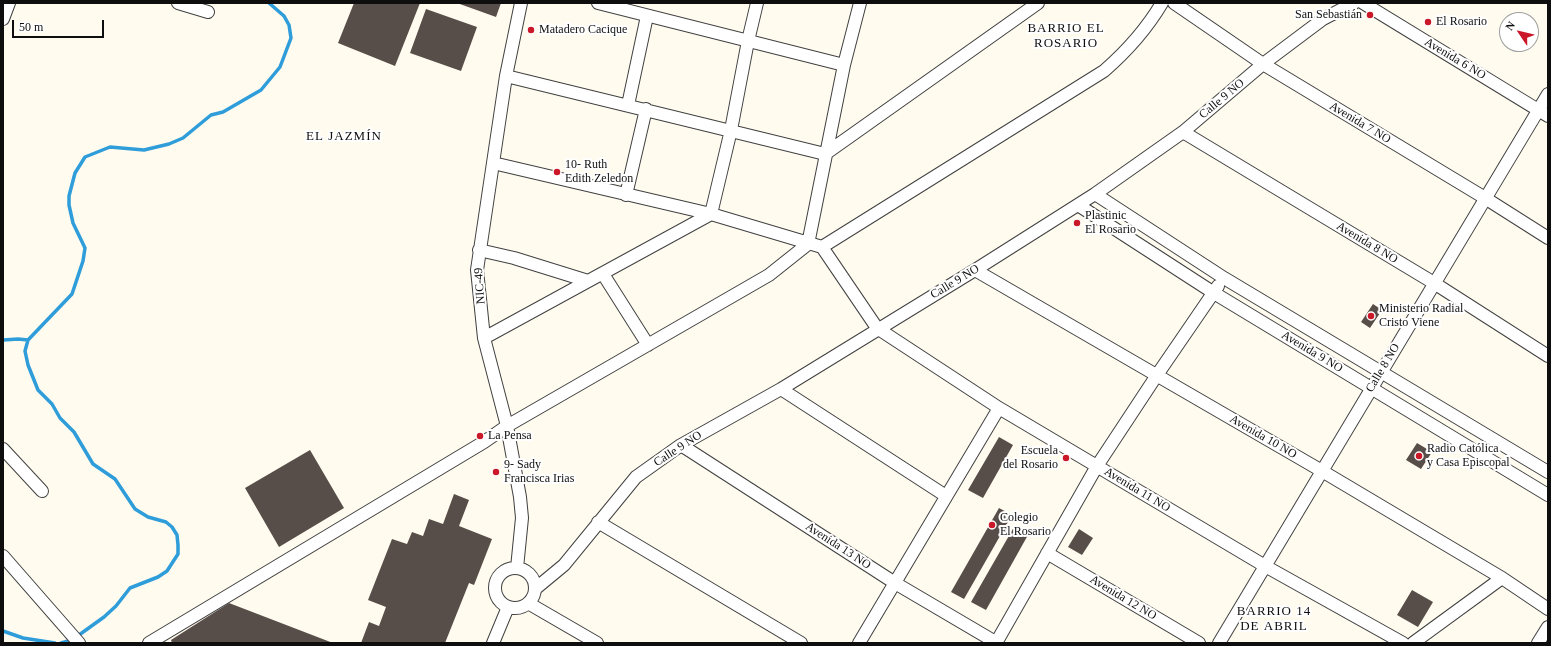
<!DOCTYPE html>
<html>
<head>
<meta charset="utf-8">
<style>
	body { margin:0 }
	#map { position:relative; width:1551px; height:646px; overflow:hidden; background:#fffbef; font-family:Georgia,serif }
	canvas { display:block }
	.frame { position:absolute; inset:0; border:4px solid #0e0e0e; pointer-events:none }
	.north { position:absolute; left:1499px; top:12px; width:40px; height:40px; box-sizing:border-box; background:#fff; border:1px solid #9f9f9f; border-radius:50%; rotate:305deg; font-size:11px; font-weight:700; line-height:16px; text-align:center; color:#0e0e0e }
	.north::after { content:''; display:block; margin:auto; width:14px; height:18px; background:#cb1829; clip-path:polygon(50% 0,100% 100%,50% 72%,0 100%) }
	.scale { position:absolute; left:12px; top:20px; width:92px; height:18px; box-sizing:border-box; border:2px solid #0e0e0e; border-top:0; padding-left:5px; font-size:12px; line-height:14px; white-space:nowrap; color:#0e0e0e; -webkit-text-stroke:3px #fff; paint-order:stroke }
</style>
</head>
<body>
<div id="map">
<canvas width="1551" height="646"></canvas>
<div class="frame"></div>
<div class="north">N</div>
<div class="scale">50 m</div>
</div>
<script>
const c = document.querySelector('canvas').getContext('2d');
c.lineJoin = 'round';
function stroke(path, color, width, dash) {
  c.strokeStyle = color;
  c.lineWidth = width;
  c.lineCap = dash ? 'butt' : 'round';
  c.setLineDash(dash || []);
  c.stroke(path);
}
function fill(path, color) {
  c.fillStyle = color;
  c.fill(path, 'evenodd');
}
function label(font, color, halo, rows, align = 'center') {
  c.font = font + ' Georgia,serif';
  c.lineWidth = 4;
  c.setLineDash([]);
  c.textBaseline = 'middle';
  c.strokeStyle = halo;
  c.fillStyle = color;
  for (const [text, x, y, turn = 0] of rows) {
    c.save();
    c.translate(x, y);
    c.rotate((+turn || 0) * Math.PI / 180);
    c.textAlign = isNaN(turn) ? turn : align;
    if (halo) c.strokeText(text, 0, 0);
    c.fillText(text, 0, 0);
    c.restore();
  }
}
const stream = new Path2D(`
	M 3,340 L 18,339 L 28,340
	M 3,631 L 23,638 L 55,643
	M 79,635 L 104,617 L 116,606 L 130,588 L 158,577 L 167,571 L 178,554 L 178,545 L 177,535 L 172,527 L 166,522 L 148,517 L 135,509 L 115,479 L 93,464 L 74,432 L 60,418 L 52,404 L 38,390 L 28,365 L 25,351 L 28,340 L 72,294 L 83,261 L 85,248 L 73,223 L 69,205 L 69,196 L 75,173 L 85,157 L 110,147 L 144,150 L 169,144 L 183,138 L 211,115 L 223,112 L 261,90 L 280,67 L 291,38 L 289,25 L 284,16 L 269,3
	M 61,643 L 68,641`);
const building = new Path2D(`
	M 354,3 L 420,3 L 395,66 L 338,43 Z
	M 457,3 L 501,3 L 496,17 Z
	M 426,9 L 477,27 L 461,71 L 410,53 Z
	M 1373,304 L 1382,310 L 1370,328 L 1361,322 Z
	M 999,437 L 1013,445 L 983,498 L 968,490 Z
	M 1417,443 L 1432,452 L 1421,469 L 1406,460 Z
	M 310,450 L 344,508 L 279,547 L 245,488 Z
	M 454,494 L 469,500 L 459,526 L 492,539 L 474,585 L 469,583 L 445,643 L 361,643 L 369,622 L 379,626 L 386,607 L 368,600 L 392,539 L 407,544 L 412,532 L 423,536 L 429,519 L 443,524 Z
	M 999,508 L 1012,515 L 964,599 L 951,592 Z
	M 1014,527 L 1028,535 L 986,610 L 971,602 Z
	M 1079,529 L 1093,538 L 1082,555 L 1068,547 Z
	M 1412,590 L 1433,602 L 1418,627 L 1397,615 Z
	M 229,603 L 333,643 L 172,643 L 171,640 Z`);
const minor = new Path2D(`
	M 178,3 L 208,12
	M 598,3 L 844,65
	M 1174,3 L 1263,64 L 1485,198 L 1548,238
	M 1363,3 L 1548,116
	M 3,19 L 9,3
	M 506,76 L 825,154 L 1038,3
	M 628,105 L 647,16
	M 1183,132 L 1434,283 L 1548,356
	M 493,163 L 711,214 L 822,247 L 1104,71 C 1127,51 1146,30 1162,3
	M 1095,194 L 1224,278 L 1548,472
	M 626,195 L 646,109
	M 1078,205 L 1214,293 L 1548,495
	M 822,247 L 877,328 L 999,408 L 1265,566 L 1403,643
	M 479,250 L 514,258 L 588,281
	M 975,270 L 1322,471 L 1502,578 L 1548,609
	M 603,274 L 648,345
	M 484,338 L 711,214 L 731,130 L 748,41 L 757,3
	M 781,389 L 946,496
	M 681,445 L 895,583 L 997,643
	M 3,449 L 42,491
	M 598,522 L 801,643
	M 1047,553 L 1199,643
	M 3,556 L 79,643
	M 517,568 L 522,518 L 520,497 L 507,426 L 484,338 L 477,270 L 506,76 L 521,3
	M495 588a20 20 0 1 1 40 0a20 20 0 1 1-40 0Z
	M 535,589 L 564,565 L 636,477 L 681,445 L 781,389 L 975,270 L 1095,194 L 1183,132 L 1263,64 L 1323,19 L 1354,3
	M 528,603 L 597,643
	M 149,643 L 484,442 L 507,426 L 769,275 L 808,244 L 844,65 L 860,3
	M 493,643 L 508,607
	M 859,643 L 999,408
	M 996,643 L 1097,466 L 1157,375 L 1218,286
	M 1219,643 L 1548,94
	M 1413,643 L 1502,578
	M 1538,643 L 1548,627`);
const markers = [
	[1370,15,4,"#cb1829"],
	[1428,22,4,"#cb1829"],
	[531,30,4,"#cb1829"],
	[557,172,4,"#cb1829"],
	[1077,223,4,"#cb1829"],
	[1371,316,4,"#cb1829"],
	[480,436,4,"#cb1829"],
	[1419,456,4,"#cb1829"],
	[1066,458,4,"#cb1829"],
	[496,472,4,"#cb1829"],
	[992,525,4,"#cb1829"]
];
const poiNames = [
	["San Sebastián",1362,15,"right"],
	["El Rosario",1436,22],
	["Matadero Cacique",539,30],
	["10- Ruth",565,165],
	["Edith Zeledon",565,179],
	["Plastinic",1085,216],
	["El Rosario",1085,230],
	["Ministerio Radial",1379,309],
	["Cristo Viene",1379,323],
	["La Pensa",488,436],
	["Radio Católica",1427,449],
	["y Casa Episcopal",1427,463],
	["Escuela",1058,451,"right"],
	["del Rosario",1058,465,"right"],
	["9- Sady",504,465],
	["Francisca Irias",504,479],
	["Colegio",1000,518],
	["El Rosario",1000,532]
];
const streetNames = [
	["Avenida 6 NO",1455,59,31],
	["Calle 9 NO",1222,99,-40],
	["Avenida 7 NO",1360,123,31],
	["Avenida 8 NO",1367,243,31],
	["Calle 9 NO",955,282,-31],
	["NIC-49",480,286,-94],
	["Avenida 9 NO",1312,352,31],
	["Calle 8 NO",1383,368,-59],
	["Avenida 10 NO",1263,437,30],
	["Calle 9 NO",678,449,-33],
	["Avenida 11 NO",1137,490,31],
	["Avenida 13 NO",838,546,33],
	["Avenida 12 NO",1123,598,31]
];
const neighbourhoodNames = [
	["BARRIO EL",1066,29],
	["ROSARIO",1066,44],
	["EL JAZMÍN",344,137],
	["BARRIO 14",1274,612],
	["DE ABRIL",1274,627]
];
stroke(stream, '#2e9dda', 3.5);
fill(building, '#584e49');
stroke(minor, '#414141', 14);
stroke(minor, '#fff', 12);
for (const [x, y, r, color] of markers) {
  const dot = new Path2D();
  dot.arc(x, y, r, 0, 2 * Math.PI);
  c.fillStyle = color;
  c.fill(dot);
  stroke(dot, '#fff', 1.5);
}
label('12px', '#0e0e0e', '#fff', poiNames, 'left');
label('12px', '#0e0e0e', '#fff', streetNames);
c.letterSpacing = '1px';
label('13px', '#0e0e0e', '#fff', neighbourhoodNames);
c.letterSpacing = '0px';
</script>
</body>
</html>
